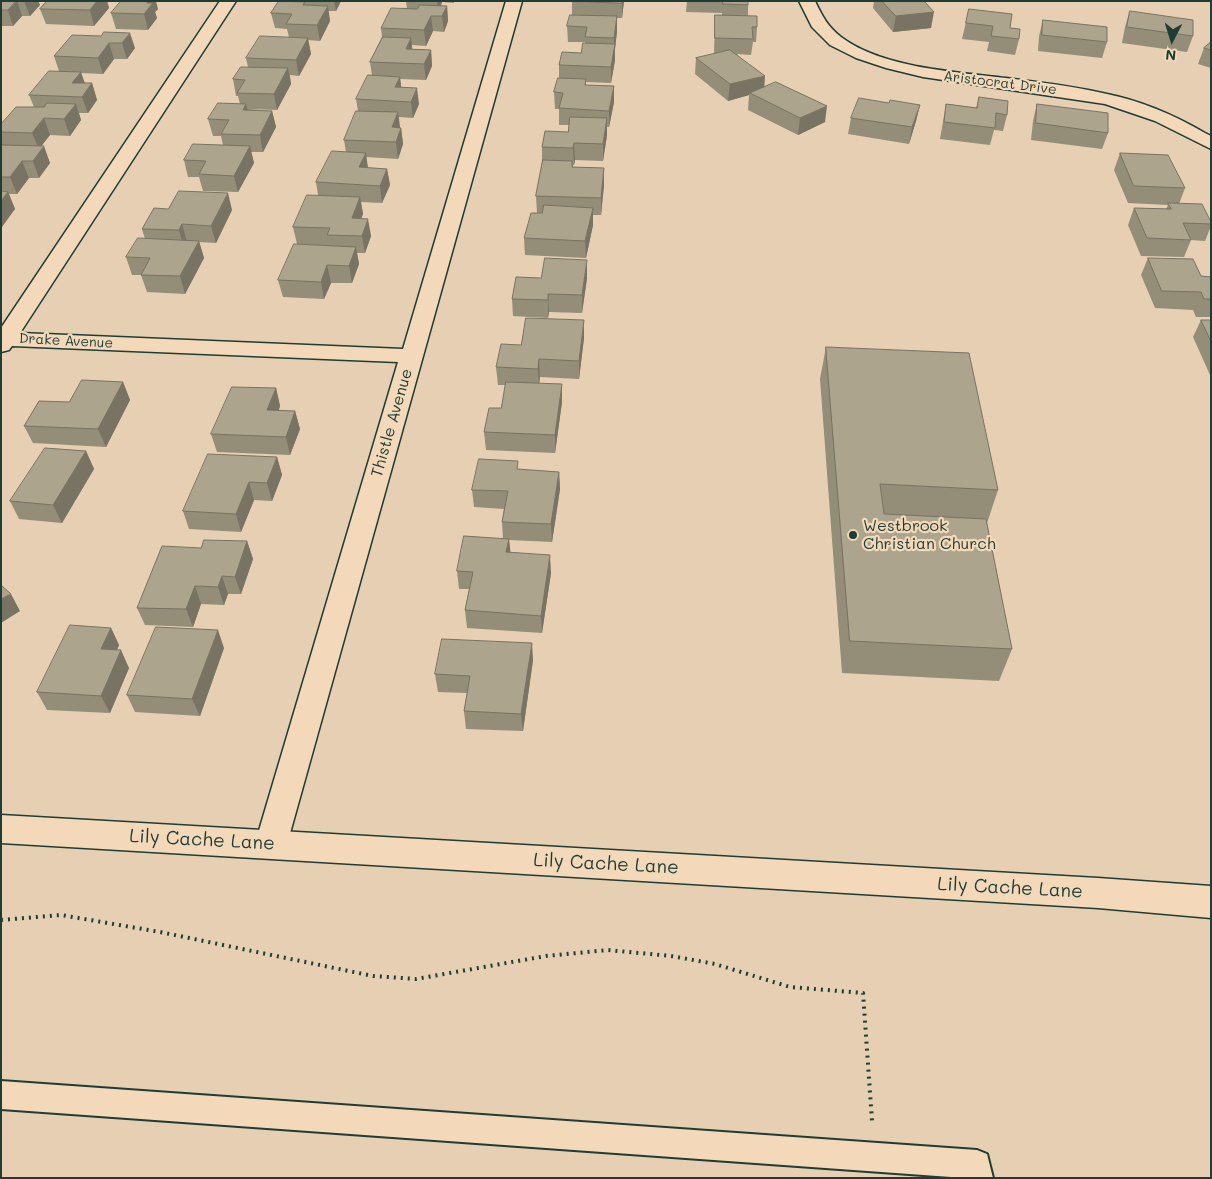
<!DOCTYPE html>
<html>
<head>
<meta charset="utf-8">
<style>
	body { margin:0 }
	#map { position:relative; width:1212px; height:1179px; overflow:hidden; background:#e6cfb2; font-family:Mali,sans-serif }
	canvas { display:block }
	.frame { position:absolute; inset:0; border:2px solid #1f3d34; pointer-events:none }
	.north { position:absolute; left:1147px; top:15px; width:50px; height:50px; -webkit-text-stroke:4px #f3d8ba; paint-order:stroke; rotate:185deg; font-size:14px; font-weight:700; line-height:20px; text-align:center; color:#1f3d34 }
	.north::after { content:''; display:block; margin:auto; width:18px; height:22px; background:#1f3d34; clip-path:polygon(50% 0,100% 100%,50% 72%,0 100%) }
</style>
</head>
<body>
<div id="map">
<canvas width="1212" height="1179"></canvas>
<div class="frame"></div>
<div class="north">N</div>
</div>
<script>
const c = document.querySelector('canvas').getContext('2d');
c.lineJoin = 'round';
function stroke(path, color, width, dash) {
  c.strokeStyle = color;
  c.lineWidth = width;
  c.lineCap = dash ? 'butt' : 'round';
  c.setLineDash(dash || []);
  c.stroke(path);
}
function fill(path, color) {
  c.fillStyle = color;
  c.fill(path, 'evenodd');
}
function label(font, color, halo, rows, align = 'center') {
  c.font = font + ' Mali,sans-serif';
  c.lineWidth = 4.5;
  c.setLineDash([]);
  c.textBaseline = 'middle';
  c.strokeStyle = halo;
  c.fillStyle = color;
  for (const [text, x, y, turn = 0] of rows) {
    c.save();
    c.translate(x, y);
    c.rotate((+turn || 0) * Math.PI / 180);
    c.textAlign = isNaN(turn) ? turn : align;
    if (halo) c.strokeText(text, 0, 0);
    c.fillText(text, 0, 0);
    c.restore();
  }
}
const path = new Path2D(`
	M 1,920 L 61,915 L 160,932 L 373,976 L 416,979 L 546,956 L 608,950 L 671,956 L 715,964 L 790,987 L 863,993 L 872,1121`);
const lane = new Path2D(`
	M 1,1081 L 977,1150 L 987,1154 L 993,1178 L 965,1178 L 1,1109 Z`);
const street = new Path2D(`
	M 220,1 L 236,1 L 20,333 L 403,349 L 506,1 L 522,1 L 287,844 L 283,854 L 271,858 L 259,854 L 255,844 L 398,362 L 12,346 L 9,350 L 1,352 L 1,328 Z
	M 799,1 L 815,1 C 822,16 828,27 841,37 C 882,68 956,72 1006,78 C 1039,82 1074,86 1107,94 C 1142,101 1174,115 1205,133 L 1211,136 L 1211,149 L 1155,121 L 1105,104 L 923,77 L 886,68 L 856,58 L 830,45 L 812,27 Z`);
const secondary = new Path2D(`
	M 1,815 L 1098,878 L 1211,886 L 1211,918 L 1098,908 L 1,843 Z`);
const wall = new Path2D(`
	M 1,1 L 38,1 L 40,5 L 30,16 L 22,16 L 13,26 L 1,26 Z
	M 47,1 L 107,1 L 109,8 L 94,26 L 46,24 L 40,9 Z
	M 279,1 L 341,1 L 336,11 L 328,11 L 330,21 L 320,41 L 308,40 L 311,54 L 299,76 L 290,75 L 291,84 L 277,110 L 247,109 L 272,111 L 276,127 L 263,152 L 251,152 L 254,163 L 238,192 L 203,191 L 199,177 L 188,177 L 184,160 L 223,145 L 221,136 L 213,136 L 208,119 L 240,104 L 238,96 L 236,96 L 233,79 L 248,67 L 246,58 L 289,37 L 287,29 L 275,28 L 271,13 Z
	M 406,1 L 454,1 L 454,3 L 442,2 L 441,6 L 447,6 L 448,21 L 444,32 L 433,31 L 426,46 L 412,45 L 412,49 L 431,50 L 432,66 L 426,80 L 400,79 L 401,87 L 419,104 L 413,118 L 399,117 L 400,128 L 401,128 L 403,144 L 398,159 L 366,157 L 368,168 L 387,169 L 390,185 L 382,203 L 361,202 L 363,214 L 361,218 L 371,236 L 365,253 L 357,253 L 359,264 L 352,283 L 331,283 L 324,299 L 283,297 L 278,280 L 329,246 L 297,244 L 293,227 L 318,195 L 316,182 L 346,152 L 344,140 L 358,111 L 356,99 L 372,75 L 370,62 L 382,37 L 381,28 L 407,9 Z
	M 572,1 L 624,1 L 622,18 L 617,18 L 617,31 L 615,49 L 615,60 L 611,83 L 586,82 L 586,85 L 614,86 L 614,102 L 609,127 L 607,127 L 607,135 L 603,161 L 575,160 L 574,165 L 573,165 L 573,167 L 604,168 L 604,185 L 601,215 L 593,215 L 593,225 L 586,258 L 525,255 L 524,238 L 537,213 L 536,196 L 542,163 L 542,147 L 568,132 L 569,125 L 559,125 L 559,109 L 555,109 L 554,92 L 559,78 L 559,65 L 581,53 L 585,43 L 585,42 L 568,42 L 567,26 L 572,15 Z
	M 687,1 L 748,1 L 748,16 L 757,27 L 756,42 L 753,42 L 751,55 L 737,54 L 764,87 L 825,122 L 798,135 L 748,110 L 749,95 L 728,101 L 695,74 L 696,58 L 714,54 L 715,15 L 722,15 L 722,13 L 686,12 Z
	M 874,1 L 924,1 L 931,28 L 893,32 L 873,8 Z
	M 158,9 L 155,12 L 157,18 L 148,30 L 116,29 L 111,13 Z
	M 969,9 L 1010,28 L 1019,39 L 1015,55 L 987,51 L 989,42 L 962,39 Z
	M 1130,11 L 1193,36 L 1187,52 L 1122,43 L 1125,27 Z
	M 1043,20 L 1107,42 L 1102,58 L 1038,51 L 1039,36 Z
	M 101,36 L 135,48 L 127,59 L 114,59 L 103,74 L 81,73 L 85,83 L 92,83 L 97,100 L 88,113 L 79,113 L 81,120 L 70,136 L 50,135 L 41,146 L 50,163 L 39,178 L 29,178 L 17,194 L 9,194 L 15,209 L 1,227 L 1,124 L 34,107 L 29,95 L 59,71 L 54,56 Z
	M 1211,42 L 1211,68 L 1198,64 L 1204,48 Z
	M 979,97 L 1007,115 L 1003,131 L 994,130 L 990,145 L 940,139 L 946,104 L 976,108 Z
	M 1037,104 L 1108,133 L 1102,149 L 1031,140 L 1033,121 Z
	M 920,105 L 916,121 L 909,144 L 848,134 L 851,118 Z
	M 1120,153 L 1185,188 L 1179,204 L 1211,222 L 1211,226 L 1205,241 L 1191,240 L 1184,257 L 1141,256 L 1128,225 L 1134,208 L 1166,209 L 1168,205 L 1128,203 L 1114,170 Z
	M 232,210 L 216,243 L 199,242 L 204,258 L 185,294 L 147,292 L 141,275 L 132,275 L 126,257 L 145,239 L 142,229 Z
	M 1148,258 L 1201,276 L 1211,277 L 1211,317 L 1196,317 L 1193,310 L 1155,308 L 1141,275 Z
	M 541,278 L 587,278 L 582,313 L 549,312 L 548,318 L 513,316 L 512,299 Z
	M 1201,320 L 1211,320 L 1211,375 L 1210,375 L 1193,337 Z
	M 584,338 L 579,379 L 540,377 L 539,383 L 562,402 L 555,453 L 486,450 L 484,432 L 501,408 L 506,385 L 498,385 L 496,367 L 521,345 Z
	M 826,347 L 998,490 L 987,523 L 1012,649 L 999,681 L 842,673 L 820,379 Z
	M 123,382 L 130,400 L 106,447 L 33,443 L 24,426 L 69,402 Z
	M 276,388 L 280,406 L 279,410 L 295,411 L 300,429 L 290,455 L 217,452 L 211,434 Z
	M 86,451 L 94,469 L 62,523 L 19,519 L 10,501 Z
	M 277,457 L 282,475 L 272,501 L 254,500 L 241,532 L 189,529 L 183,511 Z
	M 519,470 L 559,472 L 560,489 L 552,542 L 509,540 L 510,553 L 551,573 L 542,633 L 467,628 L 465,610 L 469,589 L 459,589 L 457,571 L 503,539 L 502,522 L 504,509 L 474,507 L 472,490 Z
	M 247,541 L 253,559 L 241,594 L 228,594 L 224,605 L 201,604 L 193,627 L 145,625 L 137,608 L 201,548 Z
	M 111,628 L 119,645 L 117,650 L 129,668 L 110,713 L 47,710 L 37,692 Z
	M 224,648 L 200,716 L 135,712 L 127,695 Z
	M 533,660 L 523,731 L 466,729 L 464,711 L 467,693 L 438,692 L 435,674 Z`);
const shadedWall = new Path2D(`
	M 17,1 L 22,16 L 13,26 L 8,10 Z
	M 24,1 L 38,1 L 40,5 L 30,16 Z
	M 97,1 L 107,1 L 109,8 L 94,26 L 90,10 Z
	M 148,1 L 156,1 L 158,9 L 155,12 L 157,18 L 148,30 L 144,14 L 147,3 Z
	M 334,1 L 341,1 L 336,11 Z
	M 437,1 L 442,1 L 442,2 L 438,13 Z
	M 622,1 L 624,1 L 622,18 Z
	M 328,6 L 330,21 L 320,41 L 317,25 Z
	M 447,6 L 448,21 L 444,32 L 442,16 Z
	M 934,12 L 931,28 L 893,32 L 896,16 Z
	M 431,16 L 433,31 L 426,46 L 424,30 Z
	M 617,16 L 617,31 L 615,49 L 615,60 L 611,83 L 611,67 L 614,48 L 614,38 Z
	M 130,33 L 135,48 L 127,59 L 122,43 Z
	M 308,38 L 311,54 L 299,76 L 296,60 Z
	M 411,38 L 413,54 L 406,49 Z
	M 109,43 L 114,59 L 103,74 L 98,58 Z
	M 431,50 L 432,66 L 426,80 L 424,64 Z
	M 288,68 L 291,84 L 277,110 L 274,94 Z
	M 81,72 L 86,88 L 72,83 Z
	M 765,76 L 764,92 L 750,93 L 749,95 L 728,101 L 730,84 Z
	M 400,77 L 402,93 L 395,87 Z
	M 92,83 L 97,100 L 88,113 L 82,97 Z
	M 614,86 L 614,102 L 609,127 L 609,111 Z
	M 417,88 L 419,104 L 413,118 L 411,102 Z
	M 76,104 L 81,120 L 70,136 L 64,119 Z
	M 246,104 L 250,120 L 243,110 Z
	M 920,105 L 916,121 L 909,144 L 912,127 Z
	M 827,106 L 825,122 L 798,135 L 800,118 Z
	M 272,111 L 276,127 L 263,152 L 260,135 Z
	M 398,112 L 400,129 L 392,127 Z
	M 44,118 L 50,135 L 39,149 L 32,133 Z
	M 607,118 L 607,135 L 603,161 L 603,144 Z
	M 401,128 L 403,144 L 398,159 L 396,142 Z
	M 574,143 L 575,160 L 574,165 L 573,148 Z
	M 44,146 L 50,163 L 39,178 L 33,161 Z
	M 250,146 L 254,163 L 238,192 L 234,176 Z
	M 366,153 L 368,169 L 359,167 Z
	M 22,161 L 29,178 L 17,194 L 10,177 Z
	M 604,168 L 604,185 L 601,215 L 601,198 Z
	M 387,169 L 390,185 L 382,203 L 380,186 Z
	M 8,192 L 15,209 L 2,227 L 1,201 Z
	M 228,193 L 232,210 L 216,243 L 211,226 Z
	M 360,197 L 363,214 L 355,235 L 352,218 Z
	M 593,208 L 593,225 L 586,258 L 585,241 Z
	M 368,219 L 371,236 L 365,253 L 362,236 Z
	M 182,224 L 187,242 L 184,248 L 179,230 Z
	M 199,241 L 204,258 L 185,294 L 180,276 Z
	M 356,247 L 359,264 L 352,283 L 349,266 Z
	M 587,260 L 587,278 L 582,313 L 582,295 Z
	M 327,265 L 331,283 L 324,299 L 321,282 Z
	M 548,294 L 549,312 L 548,318 Z
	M 584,320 L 584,338 L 579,379 L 579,361 Z
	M 539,359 L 540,377 L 539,386 L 538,369 Z
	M 123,382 L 130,400 L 106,447 L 98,429 Z
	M 562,384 L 562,402 L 555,453 L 555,435 Z
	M 276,388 L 280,406 L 272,428 L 267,410 Z
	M 295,411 L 300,429 L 290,455 L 286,437 Z
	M 86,451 L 94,469 L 62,523 L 53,505 Z
	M 277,457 L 282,475 L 272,501 L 267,483 Z
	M 559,472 L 560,489 L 552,542 L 551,524 Z
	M 249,482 L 254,500 L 241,532 L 236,514 Z
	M 509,539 L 511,557 L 506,552 Z
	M 247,541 L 253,559 L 241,594 L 235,577 Z
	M 550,555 L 551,573 L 542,633 L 541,616 Z
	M 222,576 L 228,594 L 224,605 L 218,587 Z
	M 195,586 L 201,604 L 193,627 L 186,609 Z
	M 11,594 L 20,611 L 1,623 L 1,599 Z
	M 111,628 L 119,645 L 110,667 L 101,649 Z
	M 218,630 L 224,648 L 200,716 L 192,699 Z
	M 532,643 L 533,660 L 523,731 L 521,714 Z
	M 121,650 L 129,668 L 110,713 L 101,696 Z`);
const building = new Path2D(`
	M 1,1 L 16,1 L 8,10 L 1,10 Z
	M 47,1 L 97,1 L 90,10 L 40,9 Z
	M 121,1 L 148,1 L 147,3 L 153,3 L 144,14 L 111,13 Z
	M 279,1 L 305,2 L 303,5 L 328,6 L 317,25 L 286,24 L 292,14 L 271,13 Z
	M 572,1 L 622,1 L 622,3 Z
	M 723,1 L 748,1 L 748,5 L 723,4 Z
	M 882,1 L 924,1 L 934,12 L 896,16 Z
	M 420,5 L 447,6 L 442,16 L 431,16 L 424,30 L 381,28 L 391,8 L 417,9 Z
	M 969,9 L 1012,14 L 1010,28 L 1020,29 L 1019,39 L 991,36 L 993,26 L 966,23 Z
	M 1130,11 L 1193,20 L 1193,36 L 1127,27 Z
	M 570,15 L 617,16 L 614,38 L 585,37 L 587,27 L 567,26 Z
	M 715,15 L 757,16 L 757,27 L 752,27 L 753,39 L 715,38 Z
	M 1043,20 L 1107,27 L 1107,42 L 1042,35 Z
	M 104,32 L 130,33 L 122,43 L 109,43 L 98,58 L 54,56 L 72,35 L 101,36 Z
	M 260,36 L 308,38 L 296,60 L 246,58 Z
	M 383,37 L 411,38 L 406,49 L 431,50 L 424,64 L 370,62 Z
	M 1211,42 L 1211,50 L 1204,48 Z
	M 583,43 L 615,44 L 611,67 L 559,65 L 562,52 L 581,53 Z
	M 730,50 L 765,76 L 730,84 L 696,58 Z
	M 241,67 L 288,68 L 274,94 L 237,93 L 245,80 L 233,79 Z
	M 49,71 L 81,72 L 72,83 L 92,83 L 82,97 L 29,95 Z
	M 368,75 L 400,77 L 395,87 L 417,88 L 411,102 L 356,99 Z
	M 558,78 L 586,79 L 585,85 L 614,86 L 609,111 L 559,108 L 563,93 L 554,92 Z
	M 776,82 L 827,106 L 800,118 L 750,93 Z
	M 979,97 L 1008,101 L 1007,115 L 996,113 L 995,128 L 944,122 L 946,104 L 977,108 Z
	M 859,98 L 889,103 L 890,100 L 920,105 L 912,127 L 851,118 Z
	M 47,103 L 76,104 L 64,119 L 44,118 L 32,133 L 1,132 L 1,124 L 16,107 L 44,107 Z
	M 218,103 L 246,104 L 243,110 L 272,111 L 260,135 L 221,134 L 229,120 L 208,119 Z
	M 1037,104 L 1108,113 L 1108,133 L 1036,123 Z
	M 356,111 L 398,112 L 392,127 L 401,128 L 396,142 L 344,140 Z
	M 570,117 L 607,118 L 603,144 L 574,143 L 573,148 L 542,147 L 545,131 L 568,132 Z
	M 193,144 L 250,146 L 234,176 L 199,174 L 206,161 L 184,160 Z
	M 1,145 L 44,146 L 33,161 L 22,161 L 10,177 L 1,177 Z
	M 332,151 L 366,153 L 359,167 L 387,169 L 380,186 L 316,182 Z
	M 1120,153 L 1168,155 L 1185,188 L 1134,186 Z
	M 543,160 L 572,161 L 572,167 L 604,168 L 601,198 L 536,196 Z
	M 1,191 L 8,192 L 1,201 Z
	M 179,191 L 228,193 L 211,226 L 182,224 L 179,230 L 142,229 L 154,208 L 168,209 Z
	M 307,195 L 360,197 L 352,218 L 368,219 L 362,236 L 327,235 L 330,228 L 293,227 Z
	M 1168,203 L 1202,204 L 1211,222 L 1211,224 L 1183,223 L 1191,240 L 1147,238 L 1134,208 L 1171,209 Z
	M 544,205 L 593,208 L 585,241 L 524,238 L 531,213 L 542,213 Z
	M 138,238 L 199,241 L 180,276 L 141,275 L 150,258 L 126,257 Z
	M 294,244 L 356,247 L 349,266 L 327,265 L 321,282 L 278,280 Z
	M 545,258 L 587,260 L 582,295 L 548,294 L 548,300 L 512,299 L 516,277 L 541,278 Z
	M 1148,258 L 1193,259 L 1201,276 L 1211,277 L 1211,299 L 1204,299 L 1201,292 L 1162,291 Z
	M 526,318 L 584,320 L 579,361 L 539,359 L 538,369 L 496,367 L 501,344 L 521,345 Z
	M 1201,320 L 1211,320 L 1211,341 Z
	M 826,347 L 969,353 L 998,490 L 880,484 L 884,514 L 986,519 L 1012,649 L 850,641 Z
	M 82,380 L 123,382 L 98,429 L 24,426 L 39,401 L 69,402 Z
	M 506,382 L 562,384 L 555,435 L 484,432 L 489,408 L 501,408 Z
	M 232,387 L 276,388 L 267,410 L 295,411 L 286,437 L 211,434 Z
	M 45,448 L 86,451 L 53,505 L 10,501 Z
	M 208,454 L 277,457 L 267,483 L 249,482 L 236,514 L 183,511 Z
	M 479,459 L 518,461 L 517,469 L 559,472 L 551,524 L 502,522 L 508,491 L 472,490 Z
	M 464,536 L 509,539 L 506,552 L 550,555 L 541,616 L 465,610 L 473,572 L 457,571 Z
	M 204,540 L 247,541 L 235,577 L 222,576 L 218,587 L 195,586 L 186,609 L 137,608 L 162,546 L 201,548 Z
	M 1,585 L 11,594 L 1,599 Z
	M 70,625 L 111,628 L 101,649 L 121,650 L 101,696 L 37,692 Z
	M 156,627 L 218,630 L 192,699 L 127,695 Z
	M 442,639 L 532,643 L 521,714 L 464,711 L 470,676 L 435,674 Z`);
const markers = [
	[853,535,5,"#1f3d34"]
];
const farStreetnames = [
	["Aristocrat Drive",1000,83,7],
	["Drake Avenue",66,341,3]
];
const streetNames = [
	["Thistle Avenue",392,423,-74]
];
const poiNames = [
	["Westbrook",863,526],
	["Christian Church",863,544]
];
const nearStreetnames = [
	["Lily Cache Lane",202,840,3],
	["Lily Cache Lane",606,864,3],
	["Lily Cache Lane",1010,888,3]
];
stroke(lane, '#1f3d34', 4);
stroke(street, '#1f3d34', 3);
stroke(secondary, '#1f3d34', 3);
stroke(path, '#1f3d34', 4, [2, 5]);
fill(lane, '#f3d8ba');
fill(street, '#f3d8ba');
fill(secondary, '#f3d8ba');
fill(wall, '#948d78');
fill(shadedWall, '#787362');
fill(building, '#aca48c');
stroke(building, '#787362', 1);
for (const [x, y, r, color] of markers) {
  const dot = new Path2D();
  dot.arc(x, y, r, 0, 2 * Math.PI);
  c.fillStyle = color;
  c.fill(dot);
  stroke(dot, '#f3d8ba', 2);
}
label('14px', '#1f3d34', '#f3d8ba', farStreetnames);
label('16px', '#1f3d34', '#f3d8ba', streetNames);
label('16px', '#1f3d34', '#f3d8ba', poiNames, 'left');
label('19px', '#1f3d34', '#f3d8ba', nearStreetnames);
</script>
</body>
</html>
